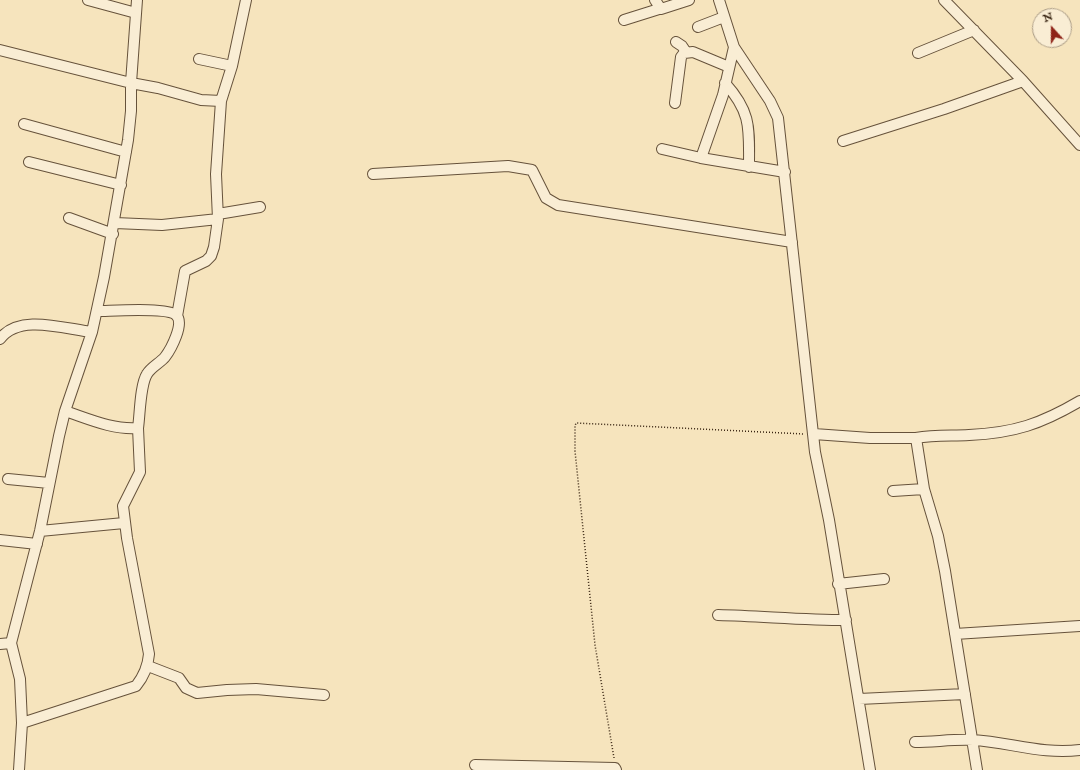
<!DOCTYPE html>
<html>
<head>
<meta charset="utf-8">
<style>
	body { margin:0 }
	#map { position:relative; width:1080px; height:770px; overflow:hidden; background:#f6e4bd; font-family:"IM FELL English",serif }
	canvas { display:block }
	.north { position:absolute; left:1032px; top:8px; width:40px; height:40px; box-sizing:border-box; background:#f9edd4; border:1px solid #ab9c86; border-radius:50%; rotate:339deg; font-size:11px; font-weight:700; line-height:16px; text-align:center; color:#362210 }
	.north::after { content:''; display:block; margin:auto; width:14px; height:18px; background:#8f2418; clip-path:polygon(50% 0,100% 100%,50% 72%,0 100%) }
</style>
</head>
<body>
<div id="map">
<canvas width="1080" height="770"></canvas>
<div class="north">N</div>
</div>
<script>
const c = document.querySelector('canvas').getContext('2d');
c.lineJoin = 'round';
function stroke(path, color, width, dash) {
  c.strokeStyle = color;
  c.lineWidth = width;
  c.lineCap = dash ? 'butt' : 'round';
  c.setLineDash(dash || []);
  c.stroke(path);
}
const path = new Path2D(`
	M 614,758 L 595,645 L 575,451 L 575,426 L 576,423 L 804,434`);
const minor = new Path2D(`
	M 88,0 L 136,13
	M 655,0 L 661,9 L 689,0
	M 719,0 L 734,47 L 770,101 L 778,118 L 815,452 L 829,520 L 870,770
	M 944,0 L 1023,81 L 1080,145
	M 624,20 L 659,9
	M 698,27 L 724,17
	M 676,42 L 682,46 L 686,52
	M 734,47 L 723,95 L 701,158 L 785,172
	M 0,50 L 131,83 L 158,88 L 201,100 L 221,101
	M 918,53 L 974,30
	M 199,59 L 232,66
	M 725,83 C 752,113 749,129 749,167
	M 675,103 L 681,57 L 684,53 L 693,52 L 729,67
	M 24,124 L 126,152
	M 843,141 L 944,109 L 1023,81
	M 662,149 L 701,158
	M 29,162 L 121,185
	M 373,174 L 508,166 L 532,170 L 546,198 L 558,205 L 792,242
	M 218,214 L 260,207
	M 69,218 L 113,234
	M 115,223 L 162,225 L 218,219
	M 97,311 C 111,311 167,307 176,315 C 185,323 171,349 165,357 C 160,363 151,367 147,374 C 140,385 140,415 138,428
	M 177,316 L 185,271 L 206,261 L 211,256 L 214,247 L 218,219 L 216,174 L 221,101 L 232,66 L 246,0
	M 0,339 C 19,313 65,329 92,332
	M 814,434 L 870,438 L 916,438
	M 8,479 L 49,483
	M 893,491 L 924,489
	M 40,531 L 124,523
	M 0,540 L 37,544
	M 838,584 L 884,579
	M 718,615 C 761,616 803,620 846,620
	M 955,634 L 1080,626
	M 0,644 L 11,643
	M 148,666 L 179,678 L 186,688 L 197,693 L 227,690 L 256,689 L 324,695
	M 859,699 L 965,694
	M 22,723 L 136,686 C 144,676 148,667 149,654 L 127,538 L 123,506 L 140,472 L 138,428 C 113,430 89,419 65,411
	M 915,742 C 934,742 954,739 973,740 C 1009,742 1043,755 1080,750
	M 475,765 L 615,768 L 616,770
	M 19,770 L 22,723 L 20,679 L 11,643 L 40,531 L 59,436 L 65,411 L 92,332 L 104,277 L 128,140 L 131,111 L 131,83 L 137,0
	M 977,770 L 945,571 L 938,536 L 924,489 L 916,438 C 934,435 951,436 969,435 C 1014,433 1041,424 1080,401`);
stroke(minor, '#66523b', 12);
stroke(path, '#362210', 1.5, [1, 2]);
stroke(minor, '#f9edd4', 10);
</script>
</body>
</html>
